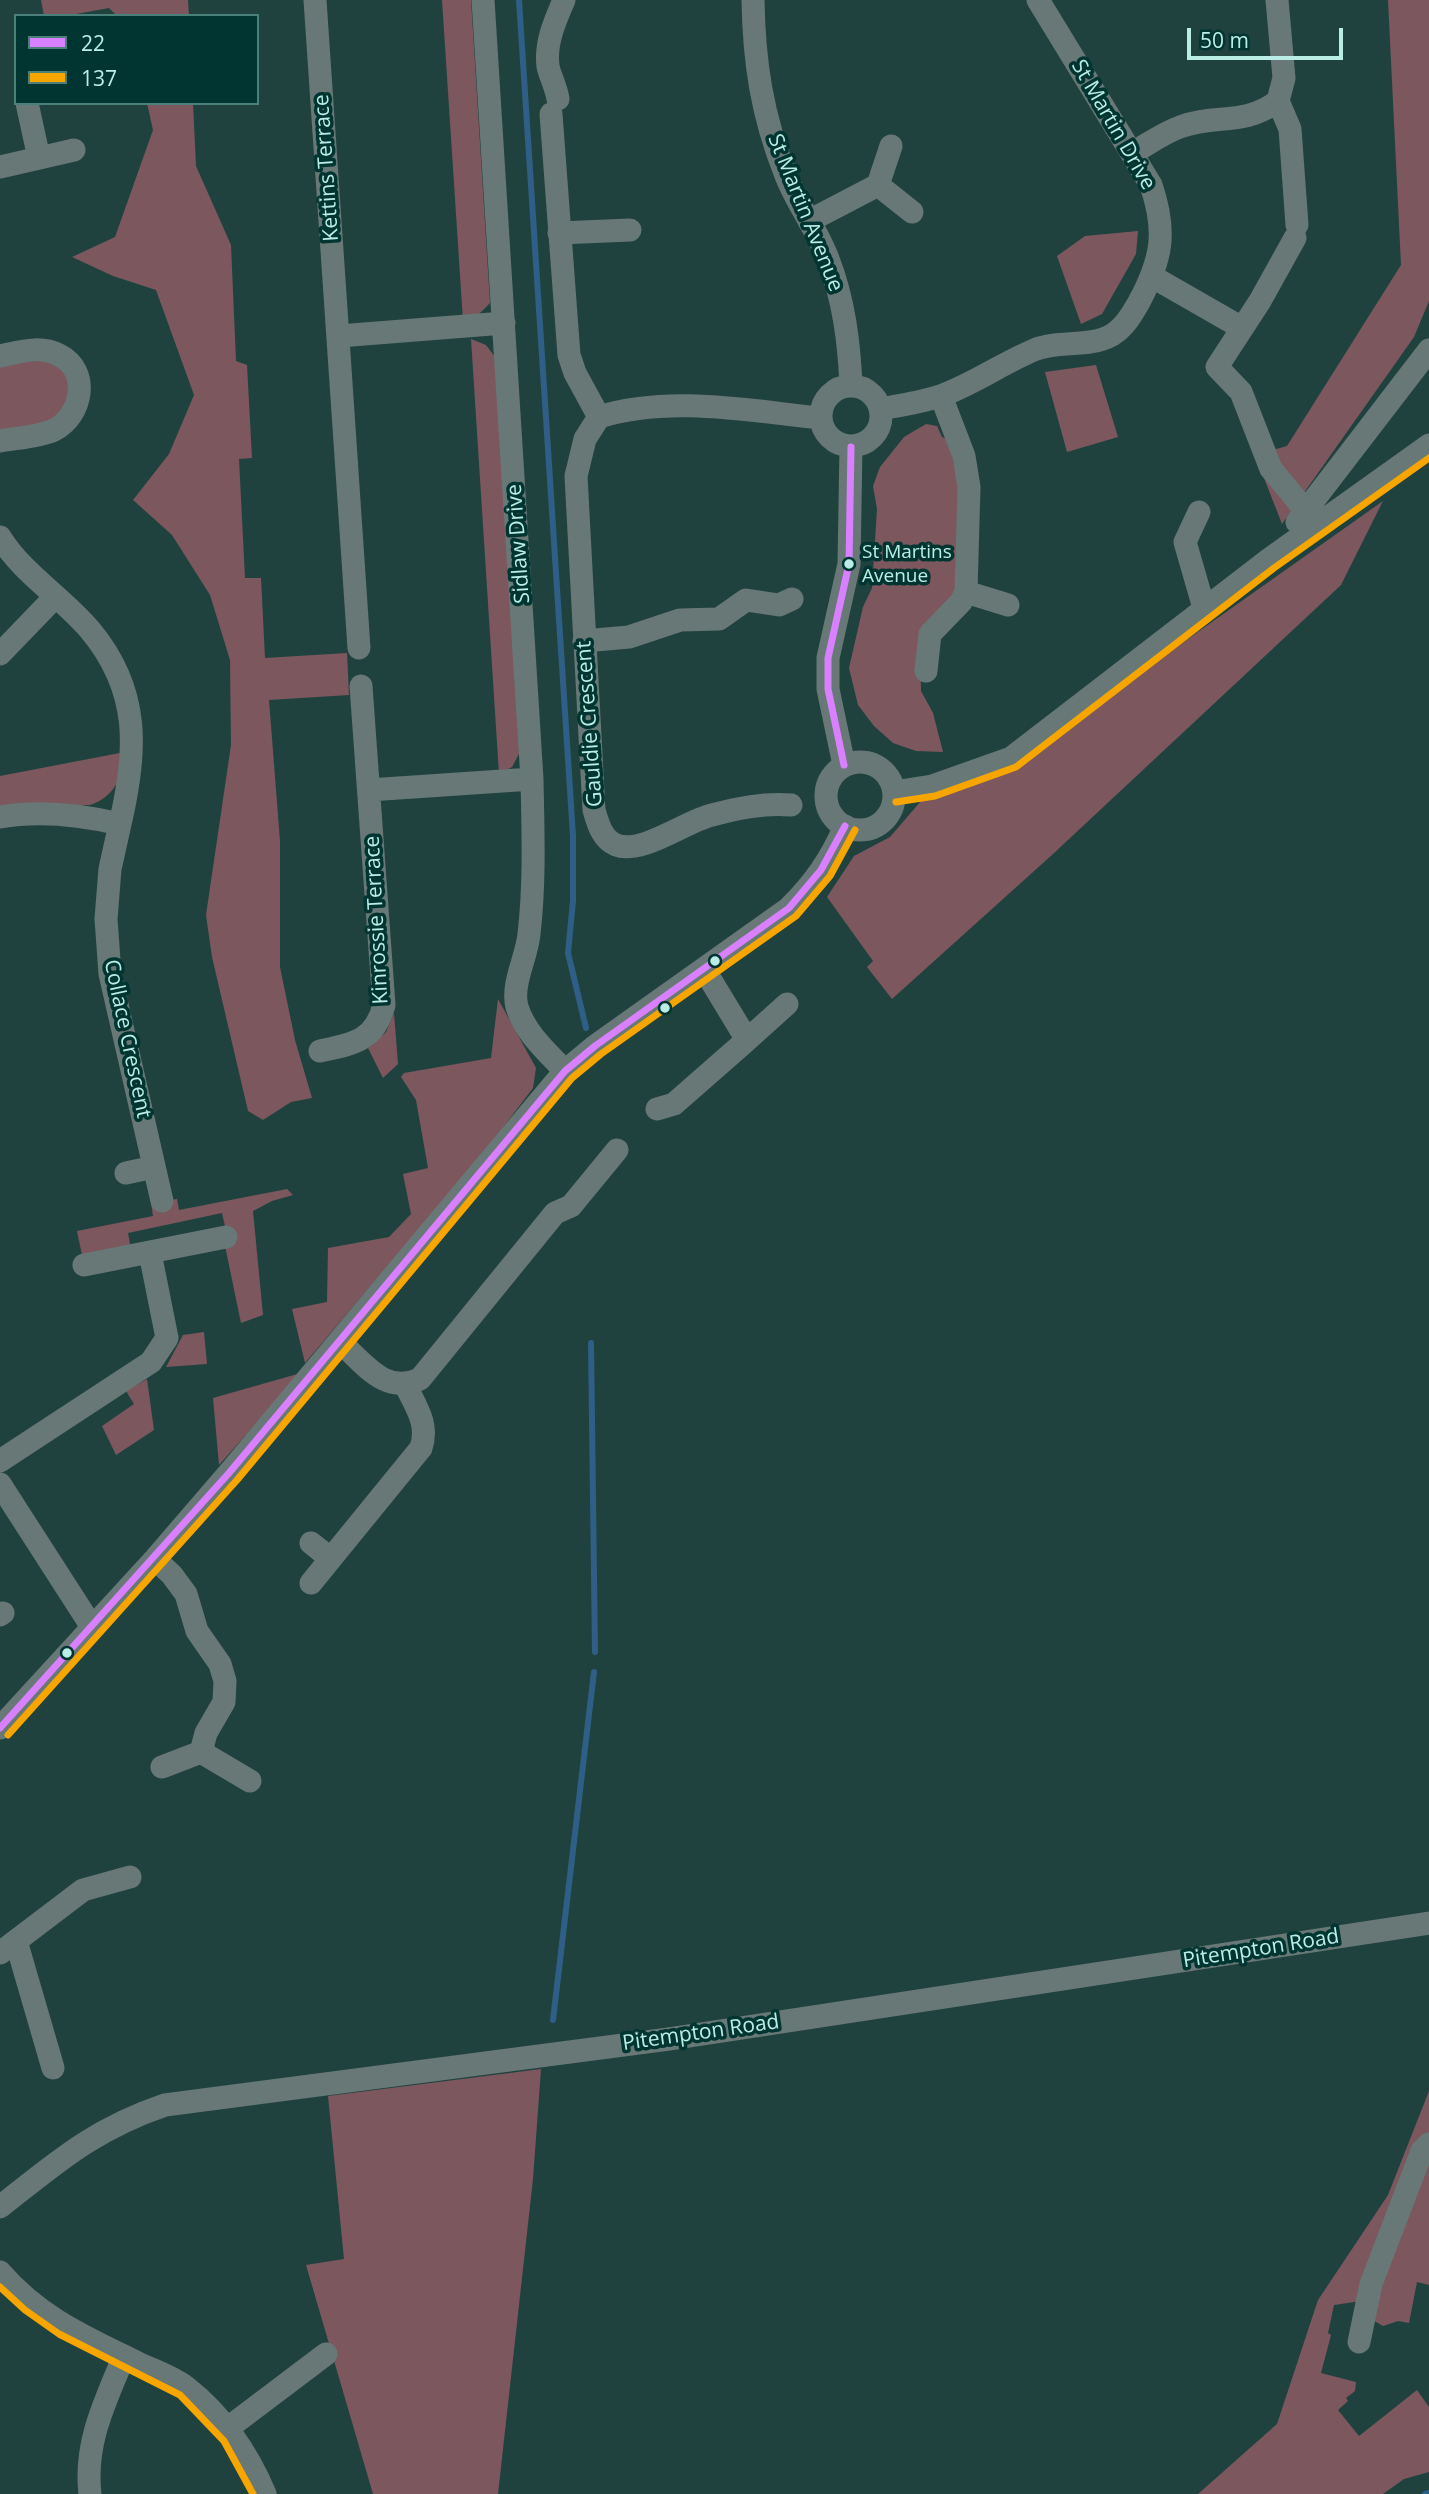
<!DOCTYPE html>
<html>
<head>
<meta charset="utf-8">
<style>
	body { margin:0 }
	#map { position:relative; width:1429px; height:2494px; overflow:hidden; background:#20423f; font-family:"Open Sans",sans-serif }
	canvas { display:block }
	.legend { position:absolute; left:14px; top:14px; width:245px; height:91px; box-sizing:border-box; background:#003531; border:2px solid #4b7f7a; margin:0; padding:9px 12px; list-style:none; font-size:21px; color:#bbede7 }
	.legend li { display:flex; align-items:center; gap:14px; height:35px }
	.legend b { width:35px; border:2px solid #4b7f7a }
	.scale { position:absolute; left:1187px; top:28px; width:156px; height:32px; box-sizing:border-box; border:4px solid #bbede7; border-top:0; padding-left:9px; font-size:21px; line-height:24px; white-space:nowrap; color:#bbede7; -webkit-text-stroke:5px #003531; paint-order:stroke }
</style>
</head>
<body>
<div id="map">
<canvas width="1429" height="2494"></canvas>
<ul class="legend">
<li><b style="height:9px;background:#d880ff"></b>22</li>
<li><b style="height:9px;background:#f7a600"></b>137</li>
</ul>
<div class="scale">50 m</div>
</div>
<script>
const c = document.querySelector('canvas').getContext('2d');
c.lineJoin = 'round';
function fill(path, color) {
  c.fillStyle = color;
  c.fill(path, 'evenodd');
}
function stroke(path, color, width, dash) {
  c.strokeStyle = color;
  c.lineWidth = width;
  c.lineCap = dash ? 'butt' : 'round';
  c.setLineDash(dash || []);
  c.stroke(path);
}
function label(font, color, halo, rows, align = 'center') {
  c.font = font + ' "Open Sans",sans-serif';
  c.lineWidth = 7;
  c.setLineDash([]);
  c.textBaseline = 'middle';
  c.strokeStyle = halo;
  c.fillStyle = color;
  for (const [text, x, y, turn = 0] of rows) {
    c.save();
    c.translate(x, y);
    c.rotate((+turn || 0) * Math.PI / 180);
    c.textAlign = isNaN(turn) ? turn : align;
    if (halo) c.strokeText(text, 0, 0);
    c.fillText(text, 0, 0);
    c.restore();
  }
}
const green = new Path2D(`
	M 41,0 L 188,0 L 189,16 L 117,16 L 109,8 L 65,16 L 44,16 Z
	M 442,0 L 471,0 L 490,303 L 479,314 L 463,321 Z
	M 1388,0 L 1429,0 L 1429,301 L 1414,337 L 1282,524 L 1255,455 L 1287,446 L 1401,265 Z
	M 147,103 L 193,103 L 196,166 L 231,245 L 236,361 L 247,365 L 252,458 L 239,459 L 245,578 L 261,578 L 265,658 L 347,653 L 349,695 L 269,700 L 280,841 L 280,967 L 295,1040 L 312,1098 L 291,1102 L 263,1120 L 248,1111 L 212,957 L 206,915 L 231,745 L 230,660 L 210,595 L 172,535 L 133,500 L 169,454 L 194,395 L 156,290 L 113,276 L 72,257 L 115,237 L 153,130 Z
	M 1138,231 L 1136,254 L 1102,314 L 1081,324 L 1057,256 L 1085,236 Z
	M 471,339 L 486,345 L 495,357 L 520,752 L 512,767 L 499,774 Z
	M 51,360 L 70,378 L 69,405 L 49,423 L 0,432 L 0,364 Z
	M 1096,365 L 1118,437 L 1067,452 L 1045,372 Z
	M 926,424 L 937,426 L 942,437 L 949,440 L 959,488 L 958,594 L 920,653 L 921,691 L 933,713 L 943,752 L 916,751 L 893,743 L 874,726 L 858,705 L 849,668 L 863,607 L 872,588 L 877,509 L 873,486 L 880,467 L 904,437 Z
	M 1383,501 L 1341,585 L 1053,854 L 892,999 L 867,967 L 873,961 L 827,897 L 854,856 L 890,837 L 921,801 L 944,787 L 1014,762 Z
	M 125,752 C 122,777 116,796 90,805 L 0,808 L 0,776 Z
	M 498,999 L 536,1068 L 533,1088 L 479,1159 L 305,1363 L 292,1309 L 327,1302 L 328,1248 L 389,1237 L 411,1214 L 403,1174 L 428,1168 L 416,1100 L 401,1077 L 404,1073 L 491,1058 Z
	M 394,1013 L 398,1064 L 383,1078 L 368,1048 L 386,1032 Z
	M 287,1189 L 293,1195 L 272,1201 L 253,1211 L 263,1315 L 241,1323 L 225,1246 L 229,1244 L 222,1213 L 128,1233 L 131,1249 L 83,1260 L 77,1231 L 153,1216 L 151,1203 L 177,1199 L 179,1210 Z
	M 204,1332 L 207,1364 L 166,1367 L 183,1335 Z
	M 301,1373 L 219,1465 L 213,1398 Z
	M 147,1379 L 154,1430 L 116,1455 L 102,1426 L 134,1404 L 126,1391 Z
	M 541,2069 L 533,2179 L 498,2494 L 373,2494 L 306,2265 L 344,2259 L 328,2096 Z
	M 1429,2091 L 1429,2135 L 1361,2301 L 1334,2305 L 1328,2333 L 1331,2335 L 1321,2373 L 1356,2382 L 1355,2391 L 1346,2398 L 1348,2401 L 1338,2410 L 1359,2436 L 1417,2390 L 1429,2407 L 1429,2472 L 1404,2479 L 1383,2494 L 1198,2494 L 1277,2424 L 1318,2300 L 1388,2195 Z
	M 1429,2161 L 1429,2285 L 1417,2282 L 1409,2323 L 1398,2321 L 1383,2326 L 1371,2319 L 1379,2282 Z`);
const stream = new Path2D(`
	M 519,0 L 573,836 L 573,901 L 568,953 L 586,1028
	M 591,1343 L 595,1652
	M 553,2020 L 594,1672
	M 1425,2494 L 1429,2493`);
const minor = new Path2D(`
	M 315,0 L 359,648
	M 483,0 L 532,779 C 533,831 535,882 529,934 C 527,957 511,984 517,1007 C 525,1033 547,1052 565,1071
	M 753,0 C 754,62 762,115 785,173 C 796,203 817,229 828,259 C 844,300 849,342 851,385
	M 558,99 C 556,86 549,74 548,66 C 545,43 555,21 564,0
	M 1278,101 L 1290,129 L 1297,225
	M 27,103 L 39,158
	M 551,114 L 569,355 L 575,373 L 599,417
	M 891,146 L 878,185 L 912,212
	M 1132,153 C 1147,145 1163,133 1180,127 C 1217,113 1242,127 1278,101 L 1284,78 L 1277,0
	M 0,167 L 74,150
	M 809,221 L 878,185
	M 559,233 L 630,230
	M 1295,238 L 1260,301 L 1217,367 L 1241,392 L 1271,469 L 1306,511
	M 1153,277 L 1242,328
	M 339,336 L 504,323
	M 0,356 C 20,352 40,345 59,355 C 91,371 82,416 54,430 C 39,437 16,438 0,441
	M821 416a30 30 0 1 1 60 0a30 30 0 1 1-60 0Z
	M 941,396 L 964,456 L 969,487 L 966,592 L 1008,605
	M 881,409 C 901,405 924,402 943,395 C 975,383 1003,363 1034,350 C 1058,340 1089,348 1112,335 C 1125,327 1132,314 1139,302 C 1162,259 1167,232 1151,185 L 1038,0
	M 599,417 L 585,439 L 576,476 L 594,810 C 598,824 602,839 616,845 C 642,855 686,821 712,815 C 739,808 763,803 791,805
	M 599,417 C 670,395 749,411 821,418
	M 1199,512 L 1185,542 L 1204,608
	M 1297,522 L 1429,350
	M 0,537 C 23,574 62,597 90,630 C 141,691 137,752 120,824
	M 584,641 L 629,637 L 680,620 L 719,619 L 746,600 L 779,605 L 792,599
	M 0,654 L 55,597
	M 926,671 L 930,634 L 961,602 L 966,592
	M826 796a34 34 0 1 1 68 0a34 34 0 1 1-68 0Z
	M 844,765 L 828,689 L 828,658 L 849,564 L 851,447
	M 369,790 L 532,779
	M 894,792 L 932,786 L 1011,758 L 1268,560 L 1429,445
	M 0,817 C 40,810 81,815 120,824 L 110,869 L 106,919 L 110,974 L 162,1201
	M 747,1040 L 787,1004
	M 320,1051 C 353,1044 375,1041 384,1005 L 361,686
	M 657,1109 L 674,1104 L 747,1040 L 704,969
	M 126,1173 L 154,1167
	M 84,1265 L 226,1237
	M 340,1342 C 365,1364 385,1395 420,1379 L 555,1213 L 571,1206 L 617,1150
	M 0,1461 L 151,1362 L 167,1338 L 150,1253
	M 0,1484 L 92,1627
	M 311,1543 L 330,1558
	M 155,1559 L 172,1575 L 186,1594 L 197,1631 L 220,1664 L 225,1681 L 224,1702 L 206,1733 L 201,1752 L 162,1767
	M 311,1583 L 421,1448 C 429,1424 416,1407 406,1386
	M 0,1615 L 3,1613
	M 0,1728 L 155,1559 L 229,1473 L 565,1071 L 595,1046 L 789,908 C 814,883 831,859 845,826
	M 201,1752 L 250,1781
	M 16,1941 L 53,2068
	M 0,1953 L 83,1890 L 130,1877
	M 0,2207 C 57,2162 94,2129 165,2105 L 669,2039 L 1429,1923
	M 0,2272 C 40,2318 85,2337 138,2363 C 153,2370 173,2377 186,2387 C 221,2414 248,2453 265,2494
	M 1359,2342 L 1371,2284 L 1422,2151 L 1429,2144
	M 228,2428 L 326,2354
	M 90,2494 C 84,2443 105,2402 124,2356`);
const bus1 = new Path2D(`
	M 844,765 L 828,689 L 828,658 L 849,564 L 851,447
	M 0,1728 L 229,1473 L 565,1071 L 595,1046 L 789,908 L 821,870 L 845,826`);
const bus2 = new Path2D(`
	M 896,802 L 935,796 L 1016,767 L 1274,568 L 1429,458
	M 8,1735 L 237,1480 L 572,1078 L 601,1054 L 796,916 L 830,876 L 855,830
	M 0,2287 L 25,2310 L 59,2334 L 180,2395 L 224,2441 L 253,2494`);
const markers = [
	[849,564,6,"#bbede7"],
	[715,961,6,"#bbede7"],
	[665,1008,6,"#bbede7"],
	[67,1653,6,"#bbede7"]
];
const busNames = [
	["St Martins",862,553],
	["Avenue",862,577]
];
const streetNames = [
	["St Martin Drive",1113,125,60],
	["Kettins Terrace",327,168,-94],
	["St Martin Avenue",805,213,68],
	["Sidlaw Drive",519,544,-94],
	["Gauldie Crescent",590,724,-94],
	["Kinrossie Terrace",377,920,-93],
	["Collace Crescent",127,1039,78],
	["Pitempton Road",1261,1949,-9],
	["Pitempton Road",701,2033,-8]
];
fill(green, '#7c575e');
stroke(stream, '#2f5f86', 6);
stroke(minor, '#687876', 23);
stroke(bus1, '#d880ff', 7);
stroke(bus2, '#f7a600', 7);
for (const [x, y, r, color] of markers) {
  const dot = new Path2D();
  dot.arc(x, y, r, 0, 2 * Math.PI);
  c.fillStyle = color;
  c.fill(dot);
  stroke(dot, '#003531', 2.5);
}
label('19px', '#bbede7', '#003531', busNames, 'left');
label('21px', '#bbede7', '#003531', streetNames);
</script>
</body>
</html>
